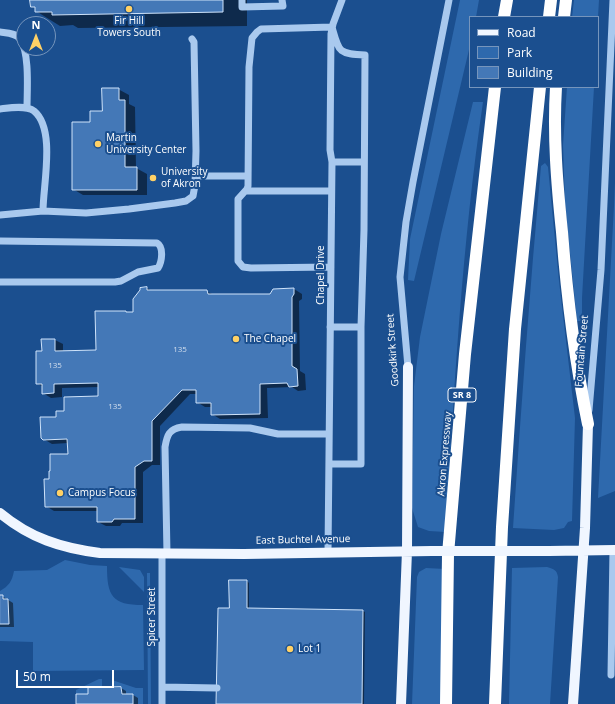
<!DOCTYPE html>
<html>
<head>
<meta charset="utf-8">
<style>
	body { margin:0 }
	#map { position:relative; width:615px; height:704px; overflow:hidden; background:#1b4f8f; font-family:"Open Sans",sans-serif }
	canvas { display:block }
	.legend { position:absolute; left:469px; top:16px; width:130px; height:72px; box-sizing:border-box; background:#1b4f8f; border:1px solid #7695bc; margin:0; padding:5px 7px; list-style:none; font-size:12px; color:#fff }
	.legend li { display:flex; align-items:center; gap:8px; height:20px }
	.legend b { width:20px; border:1px solid #7695bc }
	.north { position:absolute; left:16px; top:16px; width:40px; height:40px; box-sizing:border-box; background:#1b4f8f; border:1px solid #7695bc; border-radius:50%; rotate:0deg; font-size:11px; font-weight:700; line-height:16px; text-align:center; color:#fff }
	.north::after { content:''; display:block; margin:auto; width:14px; height:18px; background:#ffd166; clip-path:polygon(50% 0,100% 100%,50% 72%,0 100%) }
	.scale { position:absolute; left:16px; top:670px; width:98px; height:18px; box-sizing:border-box; border:2px solid #fff; border-top:0; padding-left:5px; font-size:12px; line-height:14px; white-space:nowrap; color:#fff; -webkit-text-stroke:3px #1b4f8f; paint-order:stroke }
</style>
</head>
<body>
<div id="map">
<canvas width="615" height="704"></canvas>
<ul class="legend">
<li><b style="height:5px;background:#f0f6ff"></b>Road</li>
<li><b style="height:11px;background:#2e69ad"></b>Park</li>
<li><b style="height:11px;background:#4478b7"></b>Building</li>
</ul>
<div class="north">N</div>
<div class="scale">50 m</div>
</div>
<script>
const c = document.querySelector('canvas').getContext('2d');
c.lineJoin = 'round';
function fill(path, color) {
  c.fillStyle = color;
  c.fill(path, 'evenodd');
}
function stroke(path, color, width, dash) {
  c.strokeStyle = color;
  c.lineWidth = width;
  c.lineCap = dash ? 'butt' : 'round';
  c.setLineDash(dash || []);
  c.stroke(path);
}
function label(font, color, halo, rows, align = 'center') {
  c.font = font + ' "Open Sans",sans-serif';
  c.lineWidth = 4;
  c.setLineDash([]);
  c.textBaseline = 'middle';
  c.strokeStyle = halo;
  c.fillStyle = color;
  for (const [text, x, y, turn = 0] of rows) {
    c.save();
    c.translate(x, y);
    c.rotate((+turn || 0) * Math.PI / 180);
    c.textAlign = isNaN(turn) ? turn : align;
    if (halo) c.strokeText(text, 0, 0);
    c.fillText(text, 0, 0);
    c.restore();
  }
}
const green = new Path2D(`
	M 460,0 L 479,0 L 476,17 L 470,17 L 470,45 L 468,54 L 414,281 L 408,280 L 410,239 Z
	M 574,0 L 599,0 L 598,17 L 572,17 Z
	M 567,87 L 594,87 L 582,298 L 582,321 L 577,321 L 565,204 L 563,145 Z
	M 473,102 L 483,102 C 462,244 454,388 446,532 L 429,531 L 418,527 L 412,508 L 414,386 L 420,337 L 441,234 Z
	M 545,163 L 548,167 L 559,281 L 575,418 L 572,521 L 568,522 L 564,528 L 554,530 L 513,528 C 521,408 530,287 541,166 Z
	M 615,182 L 615,491 L 598,498 L 614,206 Z
	M 65,560 L 90,565 L 107,566 C 107,596 112,605 143,605 L 144,670 L 33,671 L 33,642 L 0,641 L 0,624 L 9,624 L 8,599 L 3,599 L 3,595 L 0,595 L 0,591 C 9,586 12,581 14,571 L 47,570 Z
	M 119,567 L 140,570 L 144,577 L 144,592 Z
	M 547,567 C 554,569 557,570 558,577 L 550,704 L 509,704 L 512,568 Z
	M 426,568 L 445,569 L 441,704 L 412,704 L 417,577 L 419,572 Z
	M 147,573 L 150,573 L 150,576 L 151,704 L 148,704 Z
	M 99,679 L 102,679 L 102,687 L 89,688 L 88,694 L 76,694 L 76,690 Z
	M 112,680 L 136,688 L 143,688 L 143,704 L 133,704 L 122,694 L 121,687 L 112,687 Z`);
const shadow = new Path2D(`
	M 31,0 L 247,0 L 247,26 L 78,28 L 73,25 L 60,26 L 36,11 L 36,8 L 32,6 Z
	M 118,89 L 129,95 L 129,104 L 135,107 L 136,168 L 147,174 L 147,195 L 83,195 L 73,189 L 91,123 L 103,112 Z
	M 147,288 L 152,291 L 206,291 L 214,295 L 270,295 L 294,289 L 302,294 L 302,299 L 299,301 L 300,371 L 305,374 L 306,390 L 298,391 L 292,387 L 267,388 L 268,418 L 220,419 L 212,414 L 212,407 L 205,407 L 197,402 L 197,394 L 190,394 L 160,426 L 160,465 L 152,465 L 143,472 L 143,523 L 122,523 L 120,526 L 106,526 L 98,522 L 98,511 L 54,511 L 46,506 L 50,480 L 69,455 L 68,443 L 52,444 L 42,438 L 57,418 L 65,412 L 99,397 L 99,387 L 62,388 L 62,397 L 51,398 L 43,393 L 43,387 L 37,383 L 43,352 L 55,340 L 63,344 L 63,352 L 97,351 L 126,312 L 129,313 L 134,313 L 141,289 Z
	M 230,581 L 247,581 L 249,583 L 249,610 L 363,611 L 365,612 L 364,704 L 217,704 L 230,609 Z
	M 0,596 L 2,596 L 13,603 L 14,627 L 0,627 Z
	M 121,688 L 126,691 L 126,695 L 133,695 L 138,698 L 138,704 L 77,704 L 89,695 Z`);
const building = new Path2D(`
	M 30,0 L 223,0 L 223,12 L 52,15 L 52,12 L 35,12 L 35,7 L 31,7 Z
	M 102,88 L 119,88 L 119,100 L 125,100 L 125,167 L 137,167 L 137,190 L 72,190 L 72,122 L 90,122 L 90,111 L 102,111 Z
	M 147,287 L 147,290 L 207,290 L 208,294 L 270,294 L 273,289 L 294,288 L 294,294 L 292,297 L 292,366 L 297,369 L 298,386 L 289,387 L 287,383 L 260,384 L 260,414 L 211,415 L 211,403 L 196,403 L 196,390 L 182,390 L 152,421 L 152,461 L 144,461 L 135,467 L 135,519 L 114,519 L 112,522 L 97,522 L 97,507 L 45,507 L 44,479 L 49,479 L 49,471 L 50,471 L 50,454 L 68,454 L 67,439 L 43,440 L 41,438 L 40,417 L 56,417 L 56,411 L 64,411 L 64,397 L 98,396 L 98,383 L 54,384 L 54,393 L 42,394 L 42,384 L 36,384 L 36,351 L 42,351 L 41,339 L 55,339 L 55,351 L 96,350 L 95,311 L 126,311 L 126,312 L 133,312 L 133,299 L 140,290 L 140,288 Z
	M 229,580 L 247,580 L 247,608 L 363,610 L 362,704 L 216,704 L 218,608 L 229,608 Z
	M 0,595 L 3,595 L 3,599 L 8,599 L 9,624 L 0,624 Z
	M 121,687 L 122,694 L 133,694 L 133,704 L 76,704 L 76,694 L 88,694 L 88,688 Z`);
const minor = new Path2D(`
	M 242,0 L 242,7 L 283,6 L 282,0
	M 0,32 C 6,33 16,33 20,39 C 30,53 27,91 27,108
	M 0,109 C 9,108 26,105 34,111 C 56,129 43,185 43,211
	M 332,162 L 364,162
	M 196,176 L 248,176
	M 246,191 L 331,191
	M 0,215 L 43,211 L 86,213 L 129,209 L 175,203 L 186,201 L 193,196 L 195,185 L 196,151 L 194,42 L 192,39
	M 0,241 L 157,243 C 164,247 162,262 158,268 L 138,272 L 121,281 L 115,282 L 0,282
	M 330,327 L 361,327
	M 408,367 L 400,277 L 406,222 L 413,182 L 449,0
	M 589,410 L 601,270 L 613,0
	M 329,464 L 361,464 L 361,327 L 364,230 L 365,55 C 338,54 339,52 332,27 L 261,29 L 257,32 L 252,38 L 249,67 L 248,186 L 247,189 L 238,199 L 238,261 L 243,267 L 251,268 L 331,267
	M 328,552 L 332,162 L 330,150 L 331,34 L 333,24 L 342,0
	M 162,554 L 162,704
	M 167,554 L 165,447 C 167,435 169,429 182,427 L 250,428 L 278,434 L 329,434
	M 611,675 L 613,550
	M 162,687 L 217,688`);
const major = new Path2D(`
	M 0,513 C 30,538 61,548 100,553 L 244,554 L 432,551
	M 549,551 L 615,550
	M 401,704 L 407,551 L 408,367
	M 573,704 L 585,528 L 588,424`);
const highway = new Path2D(`
	M 504,17 L 507,0
	M 549,17 L 551,0
	M 564,17 L 566,0
	M 556,87 C 553,136 557,184 562,232 C 567,297 575,361 588,424
	M 446,704 L 448,554 L 465,354 L 495,87
	M 495,704 L 502,527 L 515,329 L 540,87`);
const majorBridge = new Path2D(`
	M 432,551 L 549,551`);
const markers = [
	[129,9,4,"#ffd166"],
	[98,144,4,"#ffd166"],
	[153,178,4,"#ffd166"],
	[236,339,4,"#ffd166"],
	[60,493,4,"#ffd166"],
	[290,649,4,"#ffd166"]
];
const numberNames = [
	["135",180,350],
	["135",55,366],
	["135",115,407]
];
const shields = [
	[462,395,28]
];
const shieldNames = [
	["SR 8",462,395]
];
const poiNames = [
	["Fir Hill",129,21,"center"],
	["Towers South",129,33,"center"],
	["Martin",106,138],
	["University Center",106,150],
	["University",161,172],
	["of Akron",161,184],
	["The Chapel",244,339],
	["Campus Focus",68,493],
	["Lot 1",298,649]
];
const streetNames = [
	["Chapel Drive",321,275,-90],
	["Goodkirk Street",393,350,-94],
	["Fountain Street",582,351,-85],
	["Akron Expressway",445,454,-85],
	["East Buchtel Avenue",303,540,-1],
	["Spicer Street",152,617,-90]
];
fill(green, '#2e69ad');
fill(shadow, '#0007');
fill(building, '#4478b7');
stroke(building, '#cfe3fa', 1);
stroke(minor, '#a9c9ee', 7);
stroke(major, '#f0f6ff', 10);
stroke(highway, '#fff', 12);
stroke(majorBridge, '#f0f6ff', 10);
for (const [x, y, r, color] of markers) {
  const dot = new Path2D();
  dot.arc(x, y, r, 0, 2 * Math.PI);
  c.fillStyle = color;
  c.fill(dot);
  stroke(dot, '#1b4f8f', 1.5);
}
label('8px', '#d0dded', null, numberNames);
for (const [x, y, w] of shields) {
  const box = new Path2D();
  box.roundRect(x - w / 2, y - 7, w, 14, 3);
  c.fillStyle = '#1b4f8f';
  c.fill(box);
  stroke(box, '#fff', 1);
}
label('bold 9px', '#fff', null, shieldNames);
label('10px', '#fff', '#1b4f8f', poiNames, 'left');
label('10px', '#fff', '#1b4f8f', streetNames);
</script>
</body>
</html>
